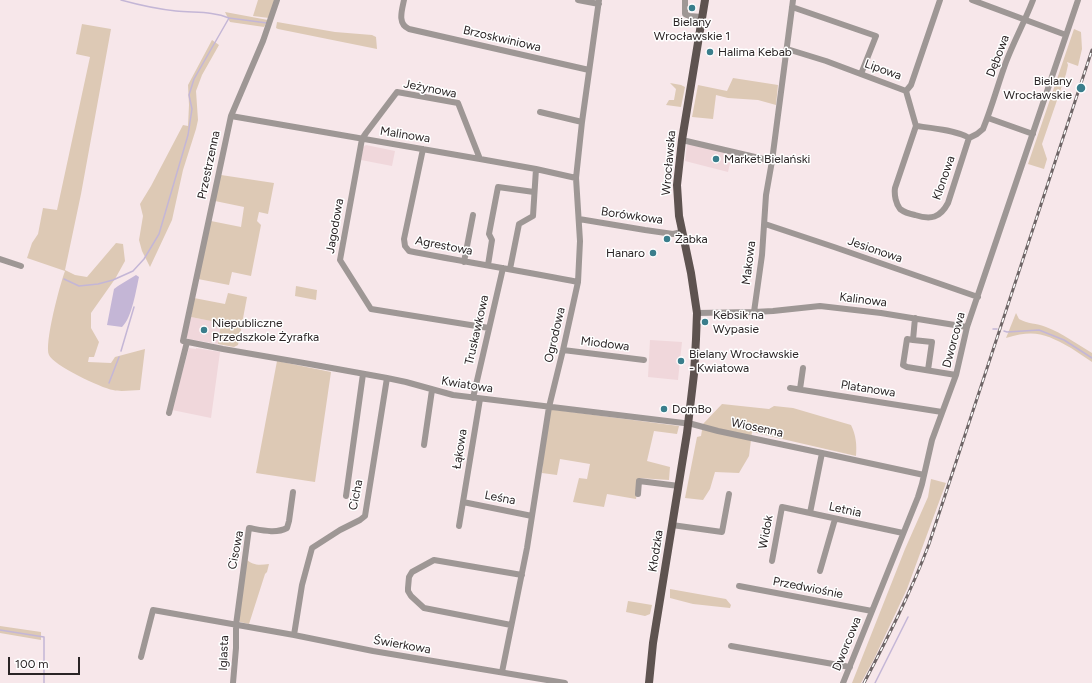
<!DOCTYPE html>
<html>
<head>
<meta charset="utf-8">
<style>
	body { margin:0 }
	#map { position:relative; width:1092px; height:683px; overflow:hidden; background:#f7e7ea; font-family:Figtree,sans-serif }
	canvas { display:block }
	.scale { position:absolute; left:8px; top:657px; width:72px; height:18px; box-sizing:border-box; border:2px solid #2a2425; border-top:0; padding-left:5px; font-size:12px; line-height:14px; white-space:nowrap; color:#2a2425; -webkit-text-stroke:3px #fff; paint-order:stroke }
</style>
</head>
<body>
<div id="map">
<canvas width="1092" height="683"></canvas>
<div class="scale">100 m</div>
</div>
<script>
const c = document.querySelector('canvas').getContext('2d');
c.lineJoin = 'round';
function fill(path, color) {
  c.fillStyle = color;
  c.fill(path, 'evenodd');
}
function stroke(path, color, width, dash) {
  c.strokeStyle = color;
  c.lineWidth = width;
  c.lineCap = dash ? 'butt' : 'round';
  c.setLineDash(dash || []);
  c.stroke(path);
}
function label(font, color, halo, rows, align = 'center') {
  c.font = font + ' Figtree,sans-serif';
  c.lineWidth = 3;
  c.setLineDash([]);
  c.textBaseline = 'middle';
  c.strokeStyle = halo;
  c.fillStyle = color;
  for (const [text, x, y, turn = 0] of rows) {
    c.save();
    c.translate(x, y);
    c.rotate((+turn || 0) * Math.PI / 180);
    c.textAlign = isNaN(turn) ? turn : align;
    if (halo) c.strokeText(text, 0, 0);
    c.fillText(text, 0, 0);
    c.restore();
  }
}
const built = new Path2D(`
	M 689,144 L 732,154 L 728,172 L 685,161 L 687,145 Z
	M 366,145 L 395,151 L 392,166 L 361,160 L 363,147 Z
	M 191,317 L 222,323 L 218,344 L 188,339 L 186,336 Z
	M 650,340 L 682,342 L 678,380 L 648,377 Z
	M 189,348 L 196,349 L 196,348 L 220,352 L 211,418 L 172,410 Z`);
const green = new Path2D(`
	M 258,0 L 275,0 L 269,18 L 253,16 Z
	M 225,12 L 268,20 L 264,27 L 230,22 Z
	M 277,22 L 335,32 L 372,35 L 376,37 L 377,49 L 278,29 L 276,28 Z
	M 82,24 L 111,29 L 81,194 L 65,270 L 75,275 L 87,277 L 116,243 L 123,244 L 125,261 L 115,279 L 91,313 L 91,328 L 99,342 L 94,357 L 89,357 L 88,362 L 111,363 L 115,357 L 145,349 L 140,390 C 132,390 121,392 113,390 C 101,388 53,365 49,355 C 44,344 60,284 65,271 L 27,258 L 32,243 L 38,234 L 43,208 L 57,210 L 90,57 L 76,54 Z
	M 1074,29 L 1081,32 L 1082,49 L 1078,66 L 1067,62 L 1068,65 L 1066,74 L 1042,144 L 1047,159 L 1044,169 L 1028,164 Z
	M 212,40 L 219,45 L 202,75 L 196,91 L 198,120 L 196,129 L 183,170 L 172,220 L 150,267 L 142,251 L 139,240 L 143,216 L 140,204 L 151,186 L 183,125 L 188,126 L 189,105 L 188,85 Z
	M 733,78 L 778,85 L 776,105 L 758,100 L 728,98 L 716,95 L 713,119 L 692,117 L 698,85 L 727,91 Z
	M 670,83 L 681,85 L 685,87 L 681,107 L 666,105 L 669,100 L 674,100 L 676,89 Z
	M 221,175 L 274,183 L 268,214 L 259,212 L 257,221 L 261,225 L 251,276 L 232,272 L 229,285 L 198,279 L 211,221 L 241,227 L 244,207 L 215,201 Z
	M 296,286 L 317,290 L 316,300 L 295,296 Z
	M 228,293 L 247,297 L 238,345 L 234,347 L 218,344 L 221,323 L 191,317 L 194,298 L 225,304 Z
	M 1016,313 L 1019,319 C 1027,324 1037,323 1046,327 C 1062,333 1077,344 1092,353 L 1092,362 C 1085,357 1078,353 1071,348 C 1046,334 1035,329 1006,338 Z
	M 277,361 L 331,372 L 315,482 L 256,473 Z
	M 722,404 L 769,409 L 774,406 L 793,408 L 851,425 C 856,435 857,445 856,456 L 752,432 L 749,456 L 739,473 L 715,472 L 710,489 L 703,500 L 685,498 L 697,437 L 701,436 L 703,424 Z
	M 548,409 L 679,426 L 677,434 L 654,431 L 647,461 L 670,467 L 669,480 L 639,478 L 636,499 L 607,494 L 604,507 L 573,502 L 579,478 L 587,479 L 590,464 L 560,459 L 557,475 L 542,473 Z
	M 931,479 L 946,483 L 907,589 L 874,659 L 861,683 L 852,683 L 905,549 L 928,497 Z
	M 246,559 C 253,566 260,565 269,564 L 267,572 L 265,574 L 249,624 L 240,622 L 238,618 Z
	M 670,589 L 726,599 L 731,605 L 730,608 L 693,604 L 670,598 Z
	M 628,601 L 652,605 L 650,614 L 645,616 L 626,612 Z
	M 0,626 L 41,632 L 41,640 L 0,633 Z`);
const water = new Path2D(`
	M 136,275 L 139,277 C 136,290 132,318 122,327 L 107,325 L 114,289 L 118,286 Z`);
const stream = new Path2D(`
	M 121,0 C 139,5 158,9 176,11 C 194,13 213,11 229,18
	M 64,279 L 79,286 L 98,284 L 113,280 L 133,271 L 144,259 L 159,234 L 188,135 L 192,109 L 189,95 L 194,79 L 229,18 L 267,23
	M 993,329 L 997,329
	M 1004,331 L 1007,332 L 1039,330 L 1064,340 L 1092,358
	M 121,351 L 134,307
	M 109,383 L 119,357
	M 0,630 L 44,637 L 44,683
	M 875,683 L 908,617`);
const minor = new Path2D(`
	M 277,0 L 263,41 L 231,116 L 183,341 L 223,349 L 304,363 L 387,378 L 406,382 L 453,395 L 692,424 L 718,431 L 822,453 L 924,475
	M 404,0 C 402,10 397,24 409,29 L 589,70
	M 578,0 L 599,4
	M 685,0 L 685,14 L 689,16 L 702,17
	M 972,0 L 1066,35
	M 792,7 L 876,36 L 861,74
	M 787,49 L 826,61 L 906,91 L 916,126 C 931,128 956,130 969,138 L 977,134 L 983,129 C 992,107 998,84 1006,62 C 1014,41 1025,21 1033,0
	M 906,91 L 911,85 L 940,0
	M 540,112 L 582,122
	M 231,116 L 480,159 L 536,169 L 576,178
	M 988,118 L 1033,134
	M 916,126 L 895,188 C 894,195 896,204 900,209 C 904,212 910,214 915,215 C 931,220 940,218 948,203 L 967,144 L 969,138
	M 682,140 L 772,161
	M 423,149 L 404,239 L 405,246 L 409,251 C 465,262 522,271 578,282
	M 480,159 L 458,103 L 397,92 L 366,133 L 362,139 L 340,260 L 371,309 L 489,328
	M 579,219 L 645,230 L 673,234 L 682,232
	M 765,224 L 834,247 L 978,297
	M 0,259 L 21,266
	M 464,262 L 473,215
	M 488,265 L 492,240 L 489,234 L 498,187 L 534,192
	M 510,269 L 519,224 L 533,216 L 536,169
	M 754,312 L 773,311 L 820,306 L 881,313 L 967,327
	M 697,313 L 754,312 L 762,255 L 766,195 L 772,161 L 793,0
	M 915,318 L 913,340 L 907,339 L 903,365 L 907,367 L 956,375
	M 913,340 L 932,342 L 928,370
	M 563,350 L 644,360
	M 790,388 L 942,412
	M 800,389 L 803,368
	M 473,398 L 503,268
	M 169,413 L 187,342
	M 424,445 L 432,390
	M 638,494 L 639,481 L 679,486
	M 346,496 L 363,374
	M 463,502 L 532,516
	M 810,513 L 822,453
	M 672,525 L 722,532 L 729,494
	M 459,526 L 480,399
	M 772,561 L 782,507 L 903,533
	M 820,571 L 835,519
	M 739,586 L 872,611
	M 511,625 L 424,608 L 411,596 L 408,591 L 408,588 L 409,577 L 412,572 L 434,560 L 522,575
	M 294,635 L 302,585 L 312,548 L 340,530 L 360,520 L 365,516 L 387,378
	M 731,646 L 850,667
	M 141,657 L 153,610 L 294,635 L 373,651 L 565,683
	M 502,672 L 527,548 L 549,407 L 563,350 L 578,282 L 580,241 L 576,178 L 582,122 L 599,0
	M 233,683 L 236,648 L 236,625 L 249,528 C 261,530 276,534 287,528 L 289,521 L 293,492
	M 843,683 L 918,497 L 922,484 L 932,440 L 956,375 L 967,327 L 1078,0`);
const major = new Path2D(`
	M 649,683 L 653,643 L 687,433 L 694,374 L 696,339 L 697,313 L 691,273 L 679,216 L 677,185 L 682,140 L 705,0`);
const rail = new Path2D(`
	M 864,683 C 888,637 911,592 929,544 L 1092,50`);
const markers = [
	[692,8,4,"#3a7e8c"],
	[710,52,4,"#3a7e8c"],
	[1081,88,5,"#3a7e8c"],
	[716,159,4,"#3a7e8c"],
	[667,239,4,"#3a7e8c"],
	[653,253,4,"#3a7e8c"],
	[705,322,4,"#3a7e8c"],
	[204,330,4,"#3a7e8c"],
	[681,361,4,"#3a7e8c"],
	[664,409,4,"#3a7e8c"]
];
const poiNames = [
	["Bielany",692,22,"center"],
	["Wrocławskie 1",692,36,"center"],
	["Halima Kebab",718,52],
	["Bielany",1072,81,"right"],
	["Wrocławskie",1072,95,"right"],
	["Market Bielański",724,159],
	["Żabka",675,239],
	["Hanaro",645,253,"right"],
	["Kebsik na",713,315],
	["Wypasie",713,329],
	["Niepubliczne",212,323],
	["Przedszkole Żyrafka",212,337],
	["Bielany Wrocławskie",689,354],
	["- Kwiatowa",689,368],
	["DomBo",672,409]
];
const streetNames = [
	["Brzoskwiniowa",502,39,13],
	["Dębowa",998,56,-69],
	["Lipowa",883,70,20],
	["Jeżynowa",430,89,11],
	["Malinowa",405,135,9],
	["Wrocławska",669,163,-85],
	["Przestrzenna",209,165,-78],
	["Klonowa",944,178,-71],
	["Borówkowa",632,216,8],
	["Jagodowa",335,226,-80],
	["Agrestowa",444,246,11],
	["Jesionowa",875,250,19],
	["Makowa",749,263,-83],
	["Kalinowa",863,300,7],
	["Truskawkowa",477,330,-77],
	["Ogrodowa",555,335,-77],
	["Dworcowa",954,340,-75],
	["Miodowa",605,344,7],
	["Kwiatowa",467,385,9],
	["Platanowa",868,389,9],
	["Wiosenna",757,428,12],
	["Łąkowa",460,449,-81],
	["Cicha",356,495,-79],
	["Leśna",500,498,11],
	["Letnia",845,510,12],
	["Widok",766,532,-79],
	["Cisowa",236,550,-79],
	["Kłodzka",656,551,-81],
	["Przedwiośnie",808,588,11],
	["Dworcowa",847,644,-68],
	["Świerkowa",402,645,10],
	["Iglasta",224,653,-88]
];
fill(built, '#f0d7db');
fill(green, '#ddc9b5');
fill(water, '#c4b6d6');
stroke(stream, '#c4b6d6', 1.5);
stroke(minor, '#9e9795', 6);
stroke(major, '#5e5350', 8);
stroke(rail, '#6e6566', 3);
stroke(rail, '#fff', 1.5, [4.5]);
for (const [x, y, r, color] of markers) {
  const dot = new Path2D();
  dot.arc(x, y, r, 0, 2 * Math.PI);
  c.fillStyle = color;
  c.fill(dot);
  stroke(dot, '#fff', 1.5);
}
label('12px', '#2a2425', '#fff', poiNames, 'left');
label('12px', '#2a2425', '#fff', streetNames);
</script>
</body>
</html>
